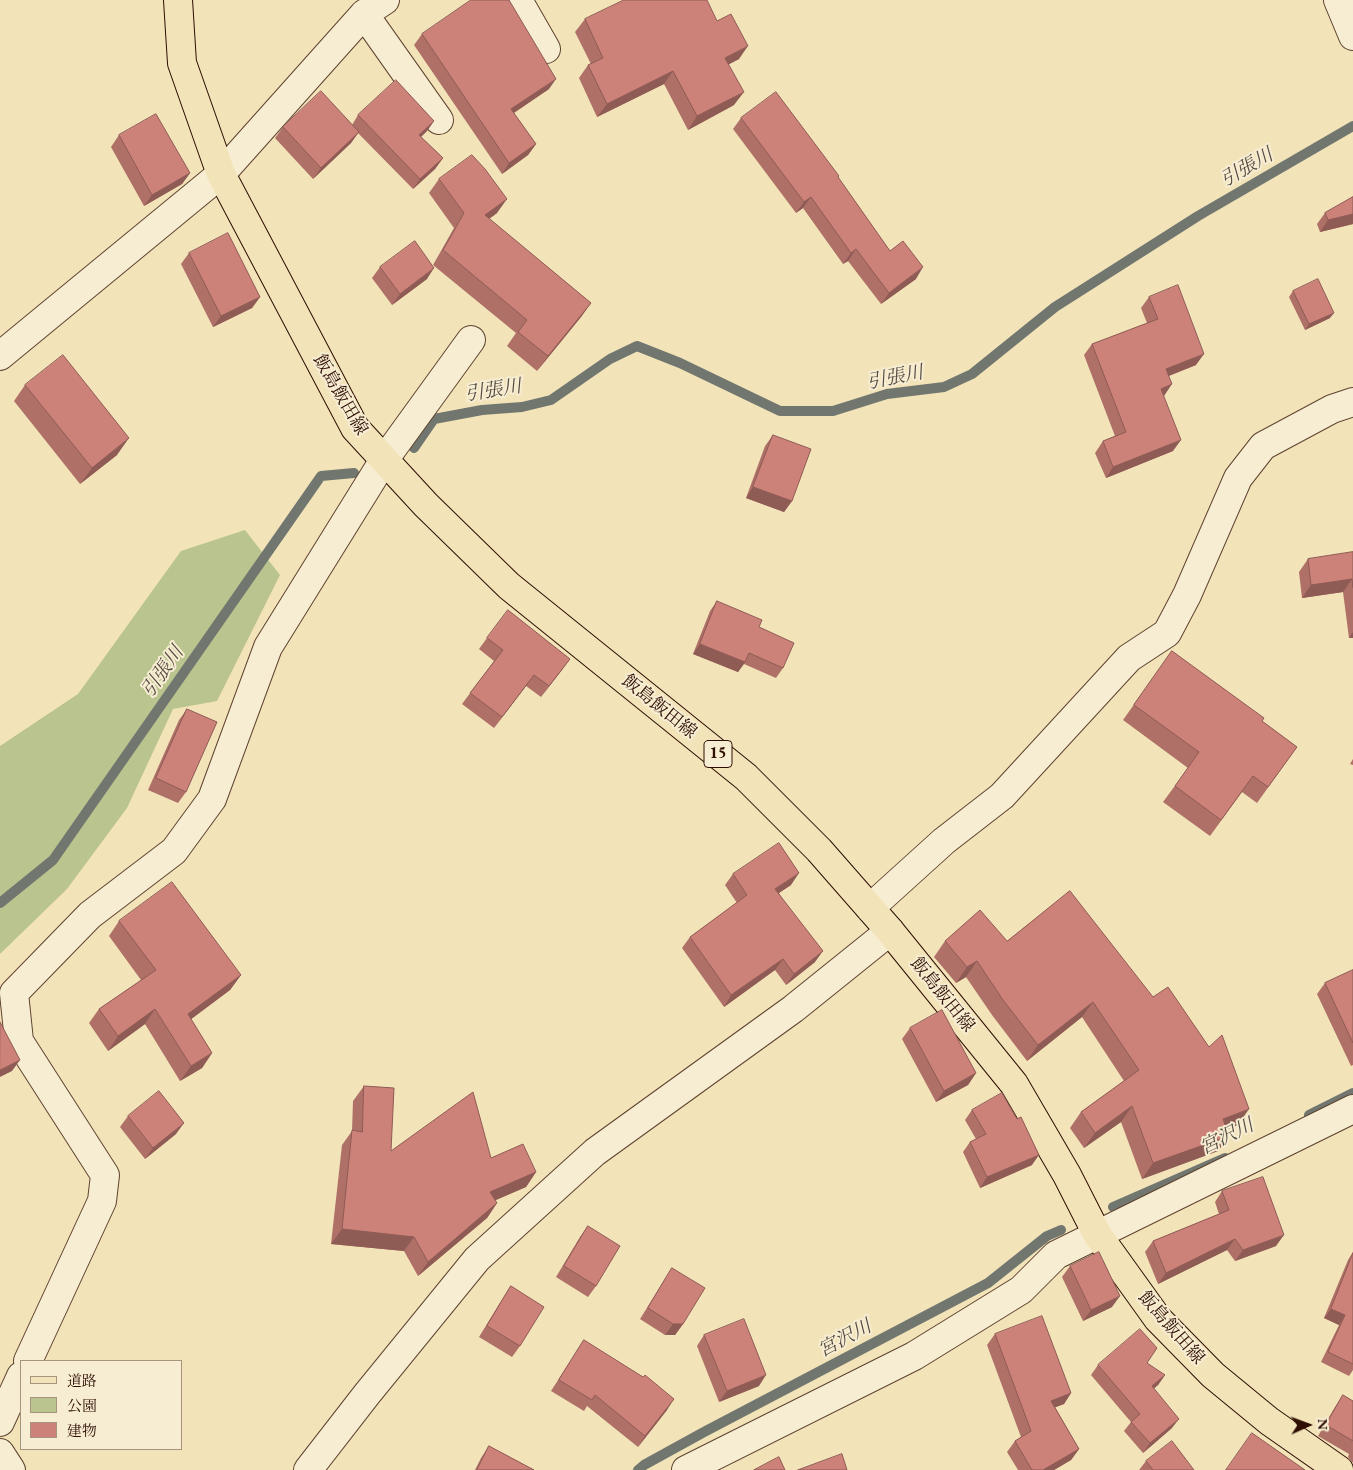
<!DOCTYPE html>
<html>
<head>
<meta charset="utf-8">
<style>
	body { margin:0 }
	#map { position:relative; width:1353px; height:1470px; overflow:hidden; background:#f2e3b9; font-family:"EB Garamond","Noto Serif JP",serif }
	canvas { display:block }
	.legend { position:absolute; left:20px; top:1360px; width:162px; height:90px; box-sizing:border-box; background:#f7edd2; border:1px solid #a7947f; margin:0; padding:6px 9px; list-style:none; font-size:15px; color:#2e0e03 }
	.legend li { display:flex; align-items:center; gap:10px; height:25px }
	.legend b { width:25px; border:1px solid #a7947f }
	.north { position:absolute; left:1283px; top:1400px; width:50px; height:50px; -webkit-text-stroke:4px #f7edd2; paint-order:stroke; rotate:88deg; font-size:14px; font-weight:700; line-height:20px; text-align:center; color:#2e0e03 }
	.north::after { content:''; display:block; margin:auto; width:18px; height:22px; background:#2e0e03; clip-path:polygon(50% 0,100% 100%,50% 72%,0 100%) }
</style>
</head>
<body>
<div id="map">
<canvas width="1353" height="1470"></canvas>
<ul class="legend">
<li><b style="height:6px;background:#f2e3b9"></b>道路</li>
<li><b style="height:14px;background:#bac48f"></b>公園</li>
<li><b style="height:14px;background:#cc8279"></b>建物</li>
</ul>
<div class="north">N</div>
</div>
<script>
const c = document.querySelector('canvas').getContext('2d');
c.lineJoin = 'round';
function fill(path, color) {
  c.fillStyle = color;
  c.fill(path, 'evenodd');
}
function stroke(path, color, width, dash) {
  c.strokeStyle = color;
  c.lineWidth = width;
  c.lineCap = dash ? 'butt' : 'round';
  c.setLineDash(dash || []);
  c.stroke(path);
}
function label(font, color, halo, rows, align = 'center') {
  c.font = font + ' "EB Garamond","Noto Serif JP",serif';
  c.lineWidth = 4;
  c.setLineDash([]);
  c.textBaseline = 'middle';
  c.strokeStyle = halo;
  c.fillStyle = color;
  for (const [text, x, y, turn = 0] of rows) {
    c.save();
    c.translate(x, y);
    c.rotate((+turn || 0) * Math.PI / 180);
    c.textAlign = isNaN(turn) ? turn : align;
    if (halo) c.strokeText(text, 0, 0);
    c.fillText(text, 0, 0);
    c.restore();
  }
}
const green = new Path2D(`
	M 245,530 L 280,575 L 217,701 L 173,709 L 127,808 L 67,889 L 0,954 L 0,746 L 78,694 L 181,551 Z`);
const stream = new Path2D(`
	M 414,448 L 434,419 L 482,410 L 522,407 L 551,400 L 610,359 L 637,346 L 680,363 L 780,411 L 833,411 L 887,394 L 944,387 L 972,374 L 1055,307 L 1198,216 L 1353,126
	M 0,903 L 53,860 L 321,476 L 354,473
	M 1309,1115 L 1353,1093
	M 1113,1207 L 1225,1158
	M 638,1470 L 644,1465 L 704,1432 L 988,1283 L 1047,1236 L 1061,1230`);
const street = new Path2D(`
	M 518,0 L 546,49
	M 1338,0 L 1353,36
	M 364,14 L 439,120
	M 0,356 L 221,174 L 364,14 L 385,0
	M 870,908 L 944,841 L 1002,796 L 1129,658 L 1167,633 L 1187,595 L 1238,478 L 1263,446 L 1332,409 L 1353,402
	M 28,1361 L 102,1201 L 105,1175 L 19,1041 L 14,993 L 90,915 L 174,851 L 212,799 L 268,647 L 384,460 L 471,340
	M 0,1422 L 21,1376
	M 0,1453 L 11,1470
	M 308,1470 L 367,1394 L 477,1259 L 595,1152 L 793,1009 L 890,931
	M 686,1470 L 914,1356 L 1021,1290 L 1056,1255 L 1353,1109`);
const primary = new Path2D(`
	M 178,0 L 182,63 L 221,174 L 355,428 L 426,505 L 509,586 L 746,777 L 819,850 L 890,931 L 1014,1084 L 1067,1175 L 1097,1234 L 1158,1319 L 1213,1375 L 1269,1421 L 1339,1470`);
const wall = new Path2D(`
	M 585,19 L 717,21 L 739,59 L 729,64 L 734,105 L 688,130 L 664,84 L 597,117 L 579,78 L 588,65 L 591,64 L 575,32 Z
	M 422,34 L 549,89 L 514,113 L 536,144 L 528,155 L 502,174 L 414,45 Z
	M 358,115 L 434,121 L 427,131 L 421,137 L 443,158 L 435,169 L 413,189 L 358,133 L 351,143 L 313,179 L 275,138 L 283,127 L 352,125 Z
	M 741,118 L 838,177 L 890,251 L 916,279 L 881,304 L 848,261 L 843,264 L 803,208 L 796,213 L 733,129 Z
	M 119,135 L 190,173 L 182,184 L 144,206 L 111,147 Z
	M 439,179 L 497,213 L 489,219 L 591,303 L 581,317 L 537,371 L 507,346 L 516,333 L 433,265 L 454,228 L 429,193 Z
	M 1353,197 L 1353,224 L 1320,232 L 1317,224 L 1325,213 Z
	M 189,253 L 260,297 L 252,308 L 213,327 L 181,264 Z
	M 380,267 L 427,279 L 392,305 L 372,278 Z
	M 1293,291 L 1330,318 L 1305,330 L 1289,297 Z
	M 1149,297 L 1196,365 L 1169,376 L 1164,396 L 1163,396 L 1173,451 L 1106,478 L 1095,453 L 1103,441 L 1115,436 L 1084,355 L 1092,344 L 1147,323 L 1141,308 Z
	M 25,385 L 117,455 L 80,484 L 14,401 Z
	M 773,435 L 792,501 L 784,512 L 746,498 L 765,446 Z
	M 1353,552 L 1353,638 L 1349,638 L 1343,592 L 1302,598 L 1299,572 L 1308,559 Z
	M 717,601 L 759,627 L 783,668 L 776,678 L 744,664 L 738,672 L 693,654 L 710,611 Z
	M 487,638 L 570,659 L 541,697 L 526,686 L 494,728 L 462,704 L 494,661 L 479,649 Z
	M 1172,651 L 1262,721 L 1297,747 L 1257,803 L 1242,792 L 1210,836 L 1163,802 L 1188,768 L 1123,720 Z
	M 187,709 L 186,792 L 178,803 L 148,790 L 179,720 Z
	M 1353,759 L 1353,765 L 1350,764 Z
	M 733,874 L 791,885 L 779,893 L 815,962 L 786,985 L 775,970 L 724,1007 L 682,948 L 690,937 L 737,903 L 725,885 Z
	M 1070,891 L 1238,1125 L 1227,1129 L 1229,1136 L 1218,1151 L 1142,1179 L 1121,1122 L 1084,1148 L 1070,1128 L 1081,1112 L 1124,1081 L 1082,1017 L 1027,1061 L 992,1015 L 966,977 L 956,983 L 934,957 L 945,941 L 1007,941 Z
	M 119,921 L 241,975 L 230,990 L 191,1019 L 212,1053 L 202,1068 L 180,1081 L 145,1024 L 108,1051 L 89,1023 L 99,1009 L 141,980 L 109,936 Z
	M 1353,970 L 1353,1065 L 1351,1066 L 1317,994 L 1325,983 Z
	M 910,1028 L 976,1073 L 968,1085 L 936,1102 L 902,1039 Z
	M 364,1086 L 391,1151 L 491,1158 L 536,1172 L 526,1187 L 495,1200 L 497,1203 L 487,1218 L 418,1276 L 404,1251 L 331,1244 L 342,1145 L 352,1131 L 353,1101 Z
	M 972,1110 L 1017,1119 L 1032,1165 L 980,1188 L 963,1152 L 970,1142 L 976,1139 L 965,1120 Z
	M 128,1116 L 176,1134 L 145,1159 L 120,1127 Z
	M 1222,1191 L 1276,1246 L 1235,1261 L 1227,1250 L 1158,1284 L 1145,1252 L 1153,1241 L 1219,1214 L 1215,1202 Z
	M 588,1226 L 596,1286 L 588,1297 L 556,1277 L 580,1237 Z
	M 1353,1252 L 1353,1370 L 1349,1376 L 1321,1362 L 1339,1325 L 1324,1318 L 1348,1260 Z
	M 1070,1266 L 1112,1307 L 1083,1321 L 1062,1277 Z
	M 672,1268 L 683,1324 L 675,1335 L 665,1335 L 640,1319 Z
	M 511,1286 L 520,1346 L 512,1357 L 479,1337 L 503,1298 Z
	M 995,1334 L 1071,1393 L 1064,1404 L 1055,1407 L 1079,1449 L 1071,1460 L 1054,1470 L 1018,1470 L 1007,1452 L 1015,1441 L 1021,1437 L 987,1345 Z
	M 704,1335 L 759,1386 L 719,1402 L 697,1346 Z
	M 584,1340 L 667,1410 L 638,1447 L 587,1406 L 584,1411 L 551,1391 Z
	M 1147,1363 L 1165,1375 L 1158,1385 L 1154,1388 L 1172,1428 L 1143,1453 L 1124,1431 L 1131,1422 L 1091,1375 L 1098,1365 Z
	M 1343,1395 L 1353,1401 L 1353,1463 L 1348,1457 L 1349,1454 L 1318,1436 L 1335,1407 Z
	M 489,1446 L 534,1470 L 475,1470 L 481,1458 Z
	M 1146,1461 L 1194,1470 L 1139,1470 Z`);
const shadedWall = new Path2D(`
	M 748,46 L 739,59 L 716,71 L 725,58 Z
	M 673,71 L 664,84 L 597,117 L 607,104 Z
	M 556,79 L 549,89 L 503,120 L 511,109 Z
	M 744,92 L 734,105 L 688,130 L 697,116 Z
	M 434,121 L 427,131 L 412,145 L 419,135 Z
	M 359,132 L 351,143 L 313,179 L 321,168 Z
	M 536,144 L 528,155 L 502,174 L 509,163 Z
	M 443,158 L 435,169 L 413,189 L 420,179 Z
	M 190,173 L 182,184 L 144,206 L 152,195 Z
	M 811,197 L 803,208 L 796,213 L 804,202 Z
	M 507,199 L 497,213 L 474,230 L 485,215 Z
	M 1353,214 L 1353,224 L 1320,232 L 1328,220 Z
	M 856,249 L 848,261 L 843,264 L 851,253 Z
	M 923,267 L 916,279 L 881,304 L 889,293 Z
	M 434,268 L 427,279 L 392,305 L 400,294 Z
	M 260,297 L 252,308 L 213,327 L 221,316 Z
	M 591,303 L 581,317 L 537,371 L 548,356 Z
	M 1334,313 L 1330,318 L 1305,330 L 1309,324 Z
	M 1204,354 L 1196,365 L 1158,380 L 1166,369 Z
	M 1172,384 L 1164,396 L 1153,400 L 1161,389 Z
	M 129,438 L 117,455 L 80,484 L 92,468 Z
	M 1181,440 L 1173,451 L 1106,478 L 1113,467 Z
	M 753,487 L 792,501 L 784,512 L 746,498 Z
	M 1352,579 L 1343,592 L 1302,598 L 1311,585 Z
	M 1353,632 L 1353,638 L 1349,638 Z
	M 700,644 L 745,662 L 738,672 L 693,654 Z
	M 570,659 L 562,670 L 541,697 L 549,686 Z
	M 534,675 L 526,686 L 494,728 L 502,717 Z
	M 799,873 L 791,885 L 768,900 L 775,889 Z
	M 823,951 L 815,962 L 786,985 L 794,974 Z
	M 783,959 L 775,970 L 724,1007 L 731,995 Z
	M 977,961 L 966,977 L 956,983 L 967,967 Z
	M 241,975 L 230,990 L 178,1029 L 188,1014 Z
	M 1093,1002 L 1082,1017 L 1027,1061 L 1038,1045 Z
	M 155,1009 L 145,1024 L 108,1051 L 118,1036 Z
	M 212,1053 L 202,1068 L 180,1081 L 191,1066 Z
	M 20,1060 L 12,1071 L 0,1077 L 0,1070 Z
	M 976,1073 L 968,1085 L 936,1102 L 944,1091 Z
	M 1132,1106 L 1121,1122 L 1084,1148 L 1095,1133 Z
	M 1249,1109 L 1238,1125 L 1212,1135 L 1223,1119 Z
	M 184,1123 L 176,1134 L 145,1159 L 153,1148 Z
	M 1229,1136 L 1218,1151 L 1142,1179 L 1153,1163 Z
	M 1039,1155 L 1032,1165 L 980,1188 L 987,1177 Z
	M 536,1172 L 526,1187 L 480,1207 L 490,1192 Z
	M 497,1203 L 487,1218 L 418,1276 L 428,1262 Z
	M 342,1229 L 414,1237 L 404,1251 L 331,1244 Z
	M 1284,1235 L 1276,1246 L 1235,1261 L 1243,1250 Z
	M 1235,1239 L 1227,1250 L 1158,1284 L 1166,1273 Z
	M 1120,1296 L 1112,1307 L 1083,1321 L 1091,1310 Z
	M 1331,1309 L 1345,1315 L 1339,1325 L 1324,1318 Z
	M 673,1324 L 683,1324 L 675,1335 L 665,1335 Z
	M 766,1375 L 759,1386 L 719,1402 L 727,1391 Z
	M 1165,1375 L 1158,1385 L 1145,1396 L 1152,1386 Z
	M 1071,1393 L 1064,1404 L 1043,1412 L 1051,1401 Z
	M 674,1399 L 667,1410 L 638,1447 L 645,1436 Z
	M 1179,1419 L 1172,1428 L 1143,1453 L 1150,1443 Z
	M 1079,1449 L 1071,1460 L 1054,1470 L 1043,1470 Z`);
const building = new Path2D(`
	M 471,0 L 509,0 L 556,79 L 511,109 L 536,144 L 509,163 L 422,34 Z
	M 624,0 L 707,0 L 717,21 L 731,14 L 748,46 L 725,58 L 744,92 L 697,116 L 673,71 L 607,104 L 588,65 L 603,58 L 585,19 Z
	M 396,80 L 434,121 L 419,135 L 443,158 L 420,179 L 358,115 Z
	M 321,91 L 359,132 L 321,168 L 283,127 Z
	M 776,92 L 839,176 L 838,177 L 890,251 L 903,241 L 923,267 L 889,293 L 856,249 L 851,253 L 811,197 L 804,202 L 741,118 Z
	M 156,114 L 190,173 L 152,195 L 119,135 Z
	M 472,155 L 485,169 L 507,199 L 485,215 L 591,303 L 548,356 L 518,332 L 527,320 L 443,250 L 464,213 L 439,179 Z
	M 1353,197 L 1353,214 L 1328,220 L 1325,213 Z
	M 228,233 L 260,297 L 221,316 L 189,253 Z
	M 415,241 L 434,268 L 400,294 L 380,267 Z
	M 1318,279 L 1334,313 L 1309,324 L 1293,291 Z
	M 1178,285 L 1204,354 L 1166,369 L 1172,384 L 1161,389 L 1181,440 L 1113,467 L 1103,441 L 1126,432 L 1092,344 L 1158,319 L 1149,297 Z
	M 63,355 L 129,438 L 92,468 L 25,385 Z
	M 773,435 L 811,449 L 792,501 L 753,487 Z
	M 1353,552 L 1353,588 L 1352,579 L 1311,585 L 1308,559 Z
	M 717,601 L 762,620 L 759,627 L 794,643 L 783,668 L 749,653 L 745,662 L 700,644 Z
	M 508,610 L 570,659 L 549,686 L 534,675 L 502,717 L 470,693 L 503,650 L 487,638 Z
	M 1172,651 L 1264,718 L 1262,721 L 1297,747 L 1268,787 L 1253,776 L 1221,820 L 1175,786 L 1199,752 L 1134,705 Z
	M 187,709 L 217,722 L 186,792 L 156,778 Z
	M 779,843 L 799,873 L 775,889 L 823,951 L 794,974 L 783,959 L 731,995 L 690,937 L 747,895 L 733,874 Z
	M 172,882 L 241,975 L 188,1014 L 212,1053 L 191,1066 L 155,1009 L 118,1036 L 99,1009 L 156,970 L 119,921 Z
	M 1070,891 L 1153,997 L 1168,987 L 1209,1047 L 1222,1035 L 1249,1109 L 1223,1119 L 1229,1136 L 1153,1163 L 1132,1106 L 1095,1133 L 1081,1112 L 1139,1070 L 1093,1002 L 1038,1045 L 1003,1000 L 977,961 L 967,967 L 945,941 L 980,910 L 1007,941 Z
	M 1353,970 L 1353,1043 L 1325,983 Z
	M 942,1010 L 976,1073 L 944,1091 L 910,1028 Z
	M 0,1022 L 20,1060 L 0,1070 Z
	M 364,1086 L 394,1088 L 391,1151 L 473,1092 L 491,1158 L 523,1144 L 536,1172 L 490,1192 L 497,1203 L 428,1262 L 414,1237 L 342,1229 L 352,1130 L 362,1132 Z
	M 159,1091 L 184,1123 L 153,1148 L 128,1116 Z
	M 1002,1093 L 1017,1119 L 1021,1117 L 1039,1155 L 987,1177 L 970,1142 L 986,1134 L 972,1110 Z
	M 1263,1177 L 1284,1235 L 1243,1250 L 1235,1239 L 1166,1273 L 1153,1241 L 1229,1210 L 1222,1191 Z
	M 588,1226 L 620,1246 L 596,1286 L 564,1266 Z
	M 1099,1252 L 1120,1296 L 1091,1310 L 1070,1266 Z
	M 1353,1253 L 1353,1364 L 1328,1352 L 1345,1315 L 1331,1309 Z
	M 672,1268 L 705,1288 L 683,1324 L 673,1324 L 648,1308 Z
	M 511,1286 L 544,1307 L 520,1346 L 487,1326 Z
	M 1042,1316 L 1071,1393 L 1051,1401 L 1079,1449 L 1043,1470 L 1032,1470 L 1015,1441 L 1031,1431 L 995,1334 Z
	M 744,1319 L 766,1375 L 727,1391 L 704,1335 Z
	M 1140,1329 L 1157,1348 L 1147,1363 L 1165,1375 L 1152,1386 L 1179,1419 L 1150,1443 L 1131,1422 L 1140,1414 L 1098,1365 Z
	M 584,1340 L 643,1377 L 645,1375 L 674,1399 L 645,1436 L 595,1395 L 592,1400 L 559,1380 Z
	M 1343,1395 L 1353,1401 L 1353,1441 L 1326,1425 Z
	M 1252,1433 L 1305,1470 L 1226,1470 Z
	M 1172,1441 L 1194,1470 L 1153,1470 L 1146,1461 Z
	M 489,1446 L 534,1470 L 477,1470 Z
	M 842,1454 L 847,1470 L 798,1470 Z
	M 779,1457 L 785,1470 L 754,1470 Z`);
const shields = [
	[718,754,28]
];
const shieldNames = [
	["15",718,754]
];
const streetNames = [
	["飯島飯田線",340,395,60],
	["飯島飯田線",659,707,39],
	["飯島飯田線",942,995,51],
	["飯島飯田線",1171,1328,49]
];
const waterNames = [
	["引張川",1247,168,-30],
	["引張川",895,378,-11],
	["引張川",493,391,-9],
	["引張川",163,672,-55],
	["宮沢川",1227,1137,-26],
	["宮沢川",845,1339,-28]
];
fill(green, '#bac48f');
stroke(stream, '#71776f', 10);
stroke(street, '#5f4330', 30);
stroke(primary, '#2e0e03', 30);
stroke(street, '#f7edd2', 28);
stroke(primary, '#f2e3b9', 28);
fill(wall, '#af7068');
fill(shadedWall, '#8f5b55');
fill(building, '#cc8279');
stroke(building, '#8f5b55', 1);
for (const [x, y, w] of shields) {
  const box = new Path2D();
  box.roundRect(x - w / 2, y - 13.5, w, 27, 4);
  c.fillStyle = '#f7edd2';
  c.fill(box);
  stroke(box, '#2e0e03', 1);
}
label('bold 16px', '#2e0e03', null, shieldNames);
label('18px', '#2e0e03', '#f7edd2', streetNames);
label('italic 19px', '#554b42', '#f7edd2', waterNames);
</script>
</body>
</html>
